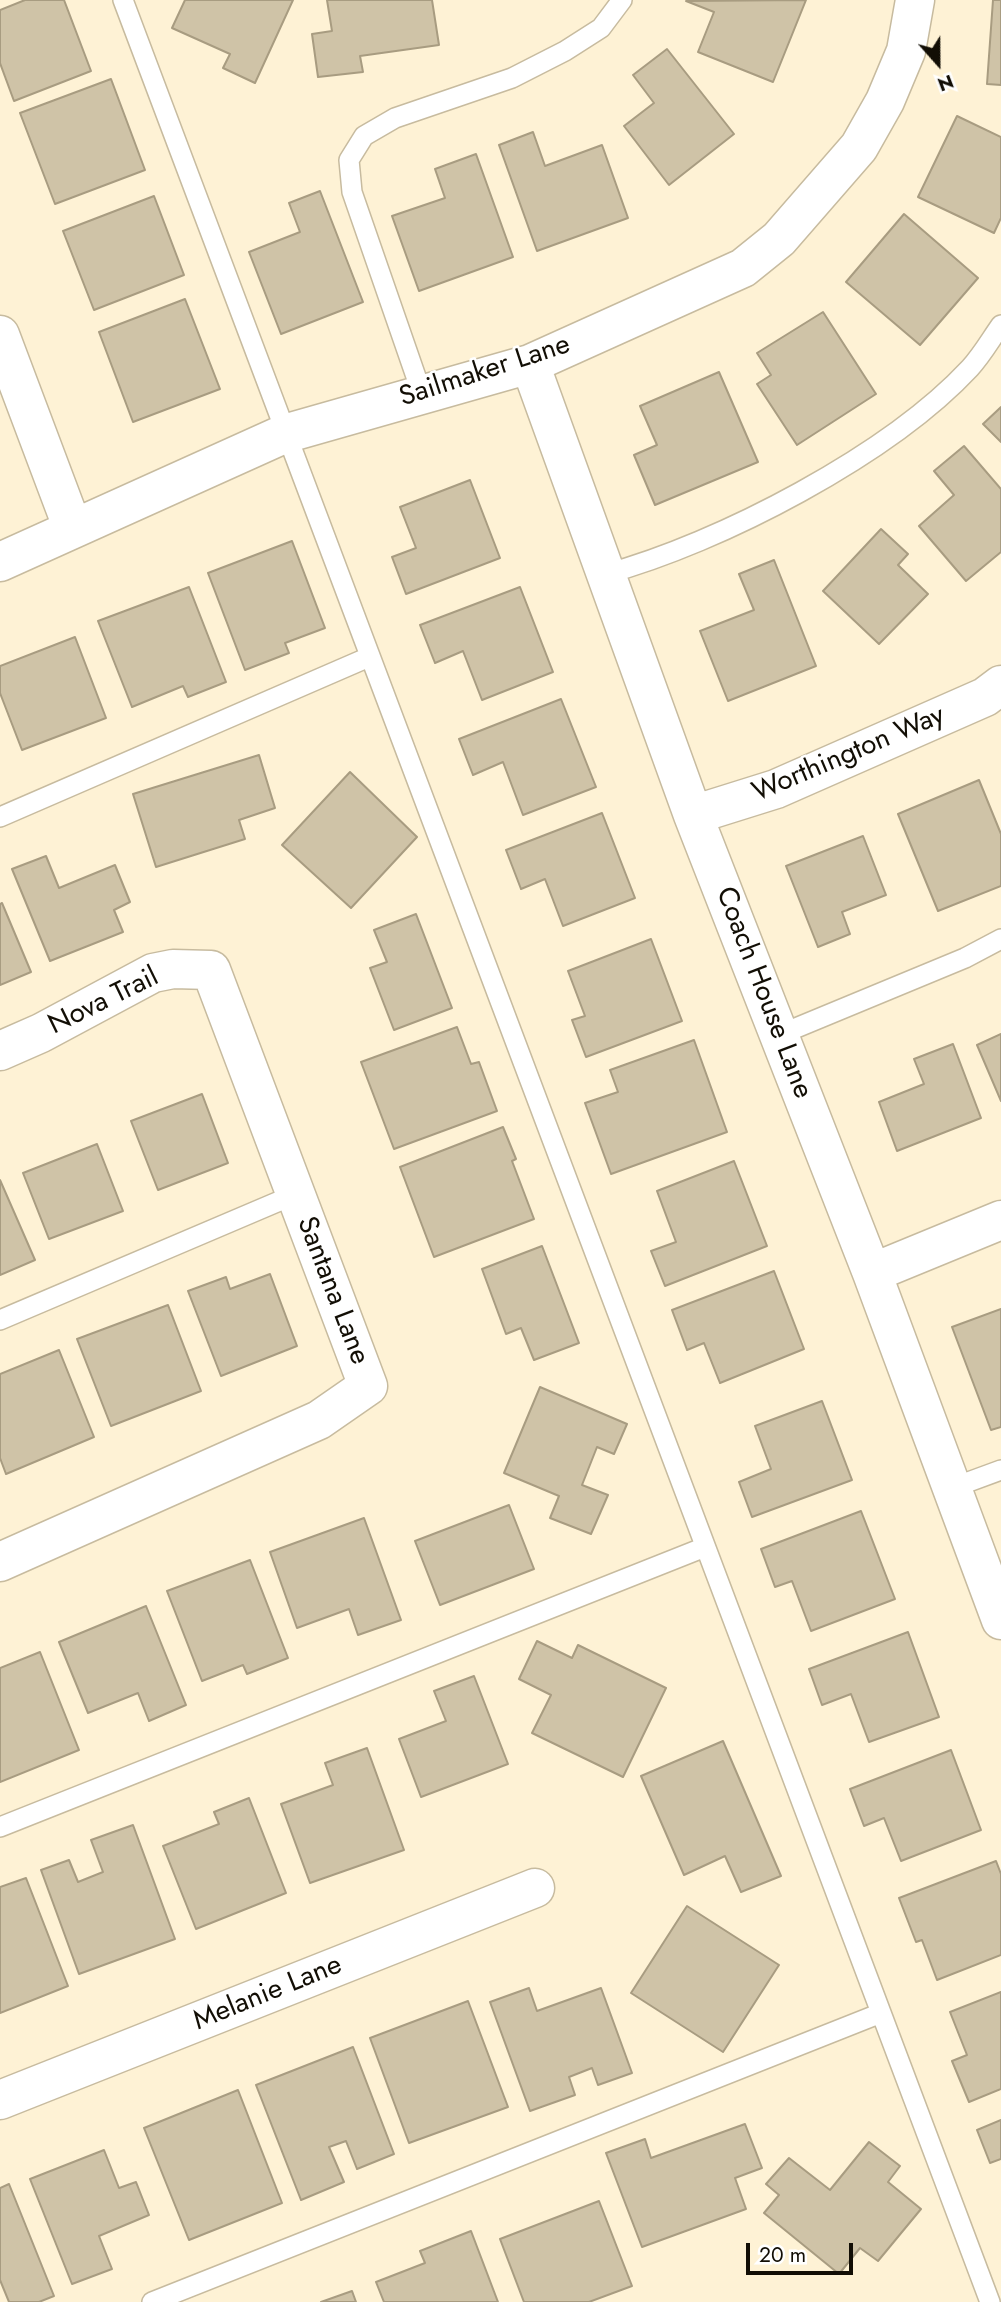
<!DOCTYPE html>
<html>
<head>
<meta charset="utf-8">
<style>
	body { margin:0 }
	#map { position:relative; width:1001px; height:2302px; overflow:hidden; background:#fef2d5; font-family:Jost,sans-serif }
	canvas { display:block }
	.north { position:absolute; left:903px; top:28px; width:70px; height:70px; -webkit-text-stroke:5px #fff; paint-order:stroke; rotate:159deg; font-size:19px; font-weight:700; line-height:28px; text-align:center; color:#120e05 }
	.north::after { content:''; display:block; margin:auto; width:24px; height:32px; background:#120e05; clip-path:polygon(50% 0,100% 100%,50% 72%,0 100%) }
	.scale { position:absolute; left:746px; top:2243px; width:107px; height:32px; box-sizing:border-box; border:4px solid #120e05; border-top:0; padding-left:9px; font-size:21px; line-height:24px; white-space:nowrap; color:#120e05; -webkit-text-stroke:5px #fff; paint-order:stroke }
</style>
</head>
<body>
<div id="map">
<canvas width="1001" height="2302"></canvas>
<div class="north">N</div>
<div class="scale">20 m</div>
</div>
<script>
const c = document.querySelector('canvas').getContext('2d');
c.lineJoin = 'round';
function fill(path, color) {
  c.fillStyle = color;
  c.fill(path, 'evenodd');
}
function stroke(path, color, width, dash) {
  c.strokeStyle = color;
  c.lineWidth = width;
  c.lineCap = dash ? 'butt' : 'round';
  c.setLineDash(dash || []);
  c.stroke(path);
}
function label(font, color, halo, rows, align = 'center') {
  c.font = font + ' Jost,sans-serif';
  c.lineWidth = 5;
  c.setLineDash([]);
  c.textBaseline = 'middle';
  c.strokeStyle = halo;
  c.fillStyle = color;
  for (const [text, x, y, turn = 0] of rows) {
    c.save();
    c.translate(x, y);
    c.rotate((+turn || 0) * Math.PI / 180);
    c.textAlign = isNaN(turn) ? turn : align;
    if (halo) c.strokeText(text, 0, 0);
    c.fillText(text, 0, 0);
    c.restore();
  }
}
const building = new Path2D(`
	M 25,0 L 64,0 L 91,71 L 14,101 L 0,63 L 0,10 Z
	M 185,0 L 293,0 L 255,83 L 223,68 L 230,54 L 172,28 Z
	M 327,0 L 432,0 L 439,45 L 360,56 L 363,72 L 318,77 L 312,34 L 332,31 Z
	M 806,0 L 773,82 L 698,52 L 714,12 L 686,1 Z
	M 993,0 L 1001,0 L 1001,85 L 987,84 Z
	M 667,49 L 734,134 L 669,185 L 624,126 L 654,103 L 633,75 Z
	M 111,79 L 145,170 L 55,204 L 20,113 Z
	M 957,116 L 1001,137 L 1001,218 L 994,233 L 918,197 Z
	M 533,132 L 545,166 L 602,145 L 628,218 L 537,251 L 499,145 Z
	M 476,154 L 513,257 L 419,291 L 392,216 L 445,198 L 435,169 Z
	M 320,191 L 363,302 L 281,334 L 249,252 L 300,232 L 289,203 Z
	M 154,196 L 184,275 L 94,310 L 63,231 Z
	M 904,214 L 978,278 L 920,345 L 846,282 Z
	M 185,299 L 220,389 L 133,422 L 99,332 Z
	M 823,312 L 876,394 L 797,445 L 757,384 L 771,375 L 757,353 Z
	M 719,372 L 758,462 L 655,505 L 634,455 L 657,445 L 640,406 Z
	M 1001,407 L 1001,442 L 983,424 Z
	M 964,446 L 1001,489 L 1001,552 L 966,581 L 919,526 L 954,495 L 934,471 Z
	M 470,480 L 500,558 L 406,594 L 392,557 L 416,548 L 400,507 Z
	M 881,529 L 908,554 L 898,565 L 928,594 L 879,644 L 823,591 Z
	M 292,541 L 325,628 L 285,643 L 289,653 L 245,670 L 208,573 Z
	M 774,560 L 816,666 L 728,701 L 700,631 L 754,610 L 739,574 Z
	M 189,587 L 226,682 L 188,697 L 183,686 L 132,707 L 98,621 Z
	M 520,587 L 553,672 L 482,700 L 463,651 L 435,663 L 420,625 Z
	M 75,637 L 106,718 L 22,750 L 0,693 L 0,666 Z
	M 561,699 L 596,787 L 523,815 L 503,762 L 473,775 L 459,739 Z
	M 259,755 L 275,808 L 239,820 L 245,839 L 156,867 L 133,794 Z
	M 350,772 L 417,837 L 351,908 L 282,845 Z
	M 979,780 L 1001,834 L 1001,886 L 938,911 L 898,814 Z
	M 602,813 L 635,898 L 563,926 L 545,879 L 521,889 L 506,850 Z
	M 863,836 L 886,895 L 842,912 L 850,934 L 818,947 L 786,866 Z
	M 46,856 L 59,888 L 115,865 L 130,902 L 114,910 L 123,932 L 50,961 L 12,869 Z
	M 2,903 L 31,972 L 0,985 L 0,904 Z
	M 416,914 L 452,1008 L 394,1030 L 370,968 L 387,962 L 374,930 Z
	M 651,939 L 682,1021 L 586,1057 L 572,1020 L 585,1016 L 568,971 Z
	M 457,1027 L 471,1064 L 479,1062 L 497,1111 L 394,1149 L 361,1062 Z
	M 1001,1034 L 1001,1101 L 977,1045 Z
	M 694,1040 L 727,1132 L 611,1174 L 585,1103 L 618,1092 L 610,1070 Z
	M 953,1044 L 981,1118 L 897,1151 L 879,1102 L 924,1084 L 914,1059 Z
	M 202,1094 L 228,1163 L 158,1190 L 131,1121 Z
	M 503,1127 L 516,1159 L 512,1161 L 534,1219 L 434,1257 L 400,1167 Z
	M 97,1144 L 123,1211 L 49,1239 L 23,1173 Z
	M 734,1161 L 767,1246 L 665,1286 L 651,1251 L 676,1242 L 657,1191 Z
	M 0,1180 L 35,1260 L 0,1275 Z
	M 542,1246 L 579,1343 L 534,1360 L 521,1328 L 506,1334 L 482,1269 Z
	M 774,1271 L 804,1349 L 720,1383 L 704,1343 L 687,1350 L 672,1310 Z
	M 270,1274 L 297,1346 L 221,1376 L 188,1291 L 226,1277 L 230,1289 Z
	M 168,1305 L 201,1391 L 111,1426 L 77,1339 Z
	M 1001,1309 L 1001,1427 L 991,1430 L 952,1327 Z
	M 59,1350 L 94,1437 L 6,1474 L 0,1458 L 0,1374 Z
	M 540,1387 L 627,1424 L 614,1454 L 597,1447 L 582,1485 L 608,1495 L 591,1534 L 550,1518 L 559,1496 L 504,1473 Z
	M 822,1401 L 852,1480 L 752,1517 L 739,1482 L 771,1469 L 755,1426 Z
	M 509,1505 L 534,1569 L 440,1605 L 415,1541 Z
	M 861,1511 L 895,1599 L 811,1631 L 792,1581 L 775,1587 L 761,1549 Z
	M 364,1518 L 401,1620 L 358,1635 L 349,1609 L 297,1628 L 270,1552 Z
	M 250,1560 L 288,1658 L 247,1674 L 243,1665 L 202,1681 L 167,1591 Z
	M 146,1606 L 186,1705 L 149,1721 L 138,1693 L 88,1713 L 59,1642 Z
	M 908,1632 L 939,1717 L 869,1742 L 851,1694 L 822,1705 L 809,1669 Z
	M 537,1641 L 572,1658 L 578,1645 L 666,1688 L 623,1777 L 532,1733 L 551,1695 L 519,1679 Z
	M 40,1652 L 79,1750 L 0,1782 L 0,1668 Z
	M 474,1676 L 508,1764 L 421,1797 L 399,1739 L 446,1721 L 434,1691 Z
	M 723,1741 L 781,1876 L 741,1892 L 725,1856 L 684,1875 L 641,1776 Z
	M 367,1748 L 404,1850 L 310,1883 L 281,1804 L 333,1785 L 325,1763 Z
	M 951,1750 L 981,1830 L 901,1861 L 884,1818 L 864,1826 L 850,1789 Z
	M 249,1798 L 286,1893 L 196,1929 L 163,1846 L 219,1824 L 214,1812 Z
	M 133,1825 L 175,1939 L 79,1974 L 41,1870 L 69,1860 L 78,1882 L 103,1872 L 91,1840 Z
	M 996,1861 L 1001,1874 L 1001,1955 L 937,1980 L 922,1940 L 916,1942 L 899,1898 Z
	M 26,1878 L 68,1986 L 0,2013 L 0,1887 Z
	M 687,1906 L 779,1965 L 723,2052 L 631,1993 Z
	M 529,1988 L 537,2011 L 601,1988 L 632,2073 L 598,2085 L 592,2068 L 569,2077 L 575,2095 L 530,2111 L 490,2002 Z
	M 1001,1992 L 1001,2089 L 969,2102 L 952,2061 L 967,2055 L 950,2012 Z
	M 468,2001 L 508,2107 L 409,2143 L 370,2038 Z
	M 353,2047 L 394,2154 L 357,2169 L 346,2141 L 329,2147 L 344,2182 L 301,2200 L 256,2085 Z
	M 238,2090 L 282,2203 L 189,2240 L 144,2128 Z
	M 1001,2120 L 1001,2159 L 990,2163 L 977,2130 Z
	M 745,2124 L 762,2168 L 735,2178 L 746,2209 L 642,2247 L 606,2153 L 645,2139 L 651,2158 Z
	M 869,2142 L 900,2166 L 888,2182 L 921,2209 L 878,2261 L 860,2248 L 839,2274 L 764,2213 L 779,2195 L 766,2184 L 789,2158 L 830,2190 Z
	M 104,2150 L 119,2188 L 136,2182 L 149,2215 L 99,2236 L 112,2269 L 72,2284 L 30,2179 Z
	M 9,2184 L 54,2296 L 39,2302 L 9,2302 L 0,2280 L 0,2188 Z
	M 599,2201 L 632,2286 L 589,2302 L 524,2302 L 500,2239 Z
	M 471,2231 L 498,2302 L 384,2302 L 376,2282 L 425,2263 L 420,2251 Z
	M 352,2291 L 356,2302 L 321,2302 Z`);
const service = new Path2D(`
	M 123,0 L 990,2302
	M 422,394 L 352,192 L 349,160 L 364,136 L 395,118 L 512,78 L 565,51 L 601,28 L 622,0
	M 606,574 C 720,543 889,455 970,368 C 982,355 991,339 1001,325
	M 0,817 L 369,657
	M 779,1035 L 965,958 L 1001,939
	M 0,1320 L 296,1194
	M 952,1488 L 1001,1470
	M 0,1827 L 705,1547
	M 152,2302 L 881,2013`);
const minor = new Path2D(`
	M 0,335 L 73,529
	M 530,364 L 693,815 L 872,1273 L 1001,1620
	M 0,562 L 284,434 L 530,364 L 743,268 L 779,239 L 859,147 L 885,101 L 906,51 L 915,0
	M 693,815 L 776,789 L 985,697 L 1001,685
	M 0,1051 L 41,1033 L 153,973 L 173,969 L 211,970 L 368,1386 L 319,1420 L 0,1562
	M 872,1273 L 1001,1220
	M 0,2100 L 535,1888`);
const streetNames = [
	["Sailmaker Lane",485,372,-18],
	["Worthington Way",849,755,-23],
	["Coach House Lane",763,993,69],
	["Nova Trail",104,1002,-26],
	["Santana Lane",332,1291,69],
	["Melanie Lane",268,1994,-22]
];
fill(building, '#cfc3a7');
stroke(building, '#a89c81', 2);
stroke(service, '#c7bb9f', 22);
stroke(minor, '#c7bb9f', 41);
stroke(service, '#fff', 19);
stroke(minor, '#fff', 38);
label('28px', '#120e05', '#fff', streetNames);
</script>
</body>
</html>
